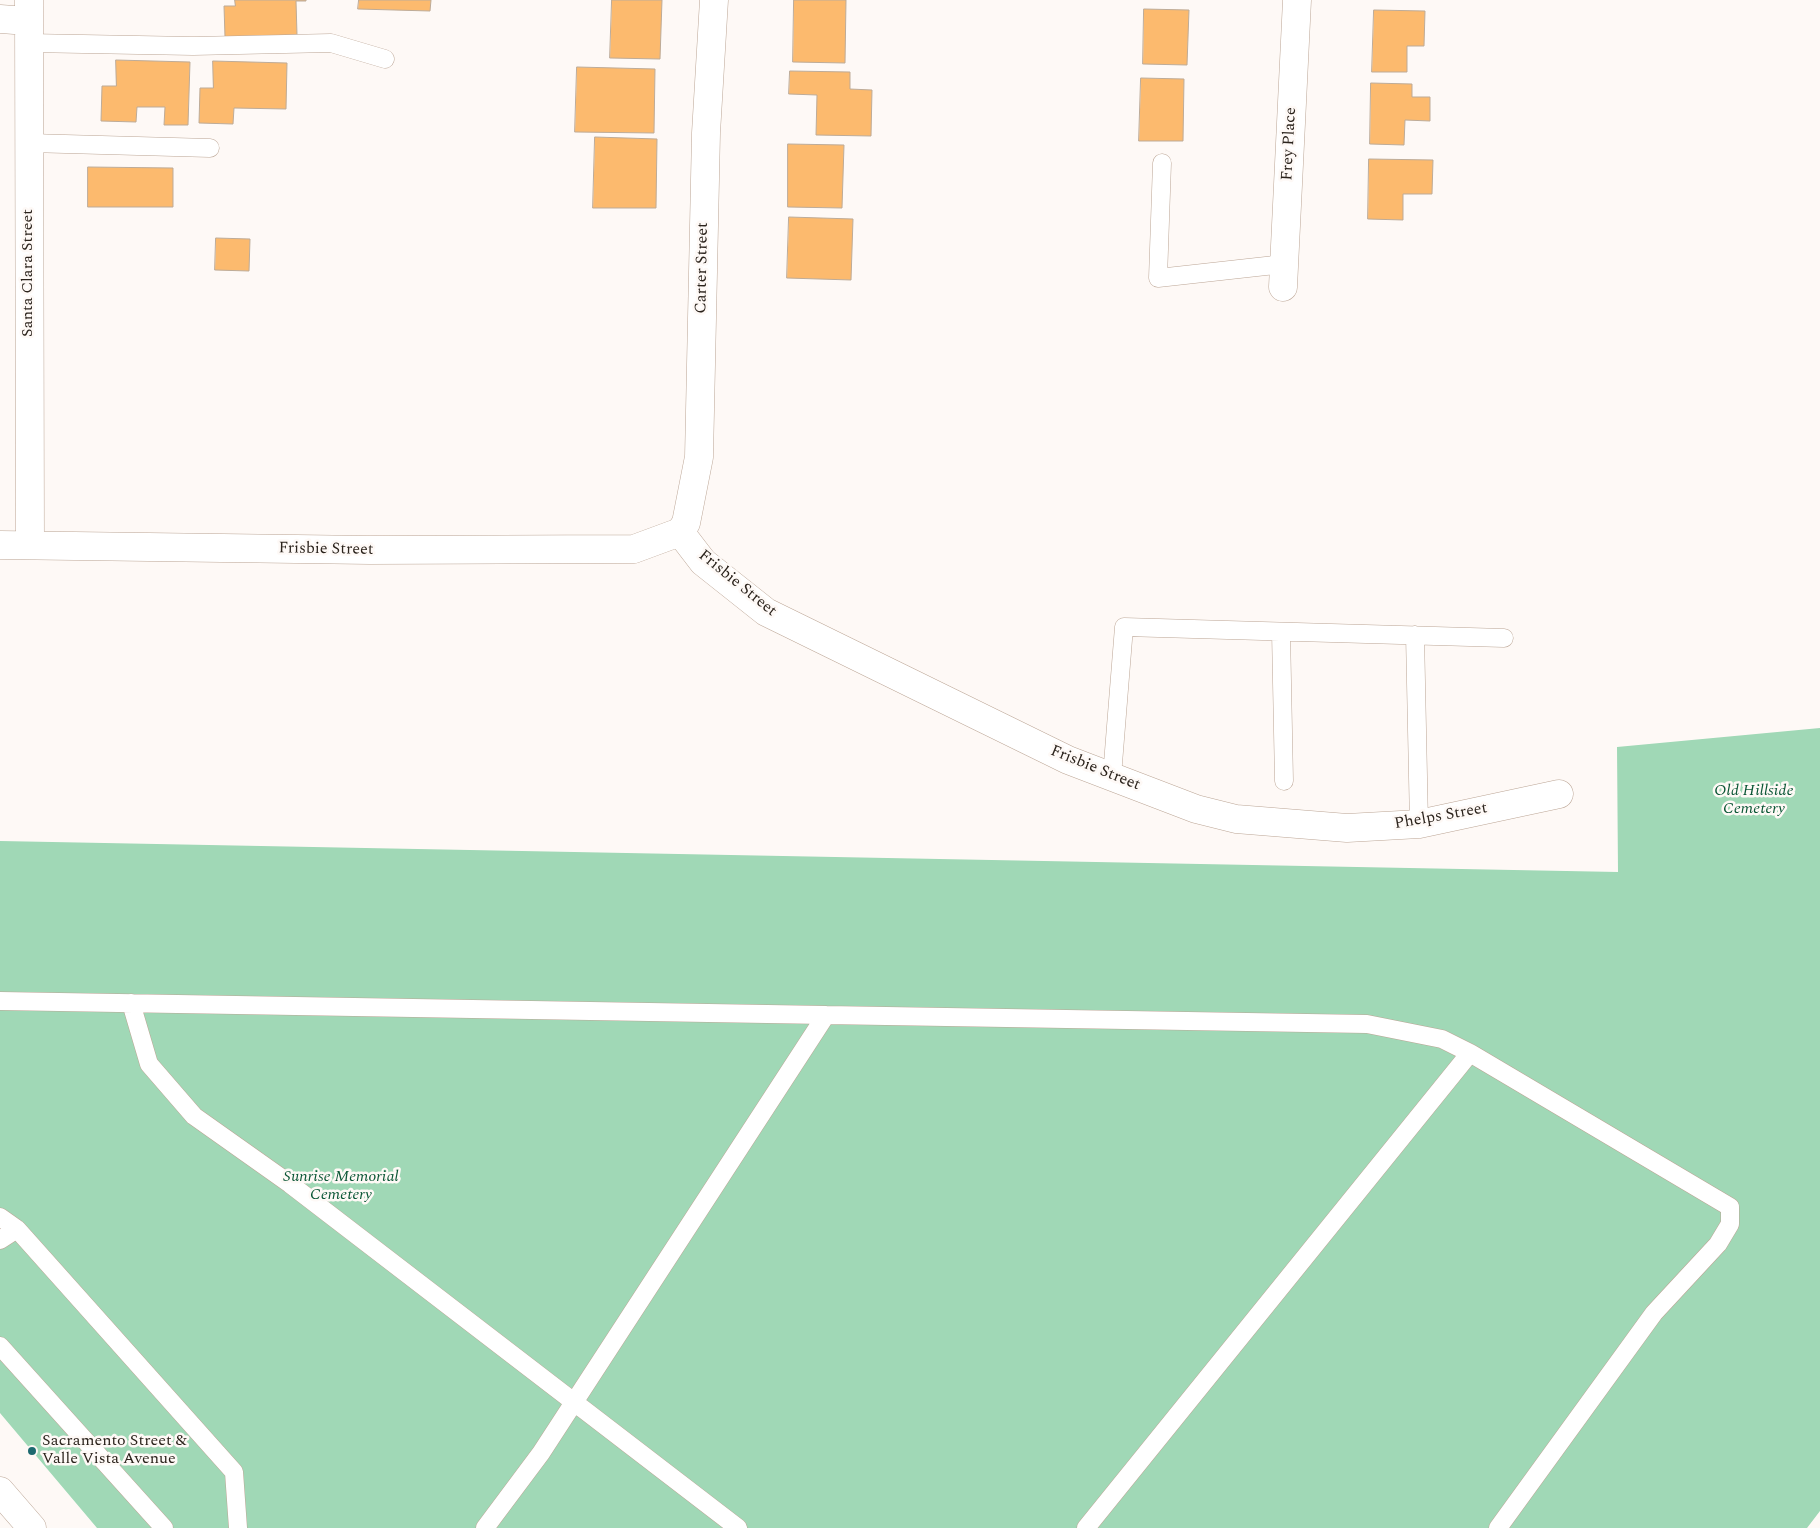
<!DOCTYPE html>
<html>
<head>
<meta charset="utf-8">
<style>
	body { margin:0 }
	canvas { display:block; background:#fef9f6 }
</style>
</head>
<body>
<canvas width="1820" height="1528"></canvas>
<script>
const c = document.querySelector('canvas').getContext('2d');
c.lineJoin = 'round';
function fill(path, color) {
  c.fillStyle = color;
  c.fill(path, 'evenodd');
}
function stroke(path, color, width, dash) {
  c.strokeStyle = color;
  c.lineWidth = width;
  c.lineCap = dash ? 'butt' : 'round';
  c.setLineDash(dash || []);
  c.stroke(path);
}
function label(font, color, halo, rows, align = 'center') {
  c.font = font + ' Spectral,serif';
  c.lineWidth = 5;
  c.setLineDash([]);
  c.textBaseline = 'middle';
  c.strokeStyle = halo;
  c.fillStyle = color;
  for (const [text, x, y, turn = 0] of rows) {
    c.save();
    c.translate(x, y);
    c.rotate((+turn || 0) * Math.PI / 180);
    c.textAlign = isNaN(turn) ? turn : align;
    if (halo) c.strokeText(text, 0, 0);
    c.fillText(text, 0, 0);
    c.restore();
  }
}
const green = new Path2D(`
	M 1820,728 L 1820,1511 L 1807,1528 L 97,1528 L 0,1413 L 0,841 L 1618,872 L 1617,747 Z`);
const building = new Path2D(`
	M 235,0 L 306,0 L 306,1 L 296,1 L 297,35 L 225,37 L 224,6 L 235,6 Z
	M 359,0 L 431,0 L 430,11 L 358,9 Z
	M 612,0 L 662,0 L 660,59 L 610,58 Z
	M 794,0 L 846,0 L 845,63 L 793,62 Z
	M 1144,9 L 1189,10 L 1187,65 L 1143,64 Z
	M 1374,10 L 1425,11 L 1424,46 L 1407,46 L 1407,72 L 1372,72 Z
	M 116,60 L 190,62 L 188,125 L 164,125 L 165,107 L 137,107 L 136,122 L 101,121 L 102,86 L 116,86 Z
	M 213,61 L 287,63 L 286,109 L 234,108 L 233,124 L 199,123 L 200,88 L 213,88 Z
	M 577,67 L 655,69 L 654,133 L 575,132 Z
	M 790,71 L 850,72 L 850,89 L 872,90 L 871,136 L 816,135 L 817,95 L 789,94 Z
	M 1141,78 L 1184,79 L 1183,141 L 1139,141 Z
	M 1371,83 L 1412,84 L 1412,97 L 1430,97 L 1430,121 L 1405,120 L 1404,145 L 1370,144 Z
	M 595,137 L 657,139 L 656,208 L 593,208 Z
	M 788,144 L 844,145 L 842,208 L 788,207 Z
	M 1369,159 L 1433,160 L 1432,194 L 1403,194 L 1403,220 L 1368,219 Z
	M 88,167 L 173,168 L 173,207 L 88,207 Z
	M 789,217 L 853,219 L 851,280 L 787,278 Z
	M 216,238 L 250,239 L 249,271 L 215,270 Z`);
const service = new Path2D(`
	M 28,43 L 193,46 L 331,43 L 385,59
	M 29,143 L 210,148
	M 1162,163 L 1158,278 L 1284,264
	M 1281,632 L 1284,781
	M 1415,635 L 1419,824
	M 1112,776 L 1124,627 L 1504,638
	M 0,1001 L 826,1015
	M 131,1003 L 149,1064 L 194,1116 L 290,1184 L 738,1528
	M 0,1217 L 17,1229 L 234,1472 L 238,1528
	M 0,1240 L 17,1229
	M 0,1346 L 164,1528
	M 485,1528 L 541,1453 L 826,1015 L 1367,1024 L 1442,1039 L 1470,1053 L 1730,1207 L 1730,1224 L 1718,1244 L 1654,1313 L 1498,1528
	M 1086,1528 L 1470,1053`);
const minor = new Path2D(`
	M 29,0 L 30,545
	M 0,19 L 28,21
	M 1283,287 L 1297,0
	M 680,532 L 703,562 L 766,612 L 1068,760 L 1196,809 L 1236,819 L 1347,828 L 1419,824 L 1559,794
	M 680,532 L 686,523 L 699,457 L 706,133 L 714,0
	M 0,545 L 370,550 L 634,549 L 680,532`);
const secondary = new Path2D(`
	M 0,1491 L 32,1528`);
const markers = [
	[32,1451,5,"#1c696f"]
];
const streetNames = [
	["Frey Place",1290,144,-87],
	["Carter Street",703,268,-89],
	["Santa Clara Street",29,273,-90],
	["Frisbie Street",326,550,1],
	["Frisbie Street",737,584,39],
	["Frisbie Street",1095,769,22],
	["Phelps Street",1441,817,-10]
];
const parkNames = [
	["Old Hillside",1754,792],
	["Cemetery",1754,810],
	["Sunrise Memorial",341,1178],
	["Cemetery",341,1196]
];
const poiNames = [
	["Sacramento Street &",42,1442],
	["Valle Vista Avenue",42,1460]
];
fill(green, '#a0d8b6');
fill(building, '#fcba6e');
stroke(building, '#bdab98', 1);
stroke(service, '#bca696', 19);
stroke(minor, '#bca696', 29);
stroke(secondary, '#bca696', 29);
stroke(service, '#fff', 18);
stroke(minor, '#fff', 28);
stroke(secondary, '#fff', 28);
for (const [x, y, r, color] of markers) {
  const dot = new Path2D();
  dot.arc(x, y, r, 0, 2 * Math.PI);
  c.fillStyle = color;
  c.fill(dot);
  stroke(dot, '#fef9f6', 2);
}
label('16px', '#2b231c', '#fef9f6', streetNames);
label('italic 16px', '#0a5635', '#fef9f6', parkNames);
label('16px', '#2b231c', '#fef9f6', poiNames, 'left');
</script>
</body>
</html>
